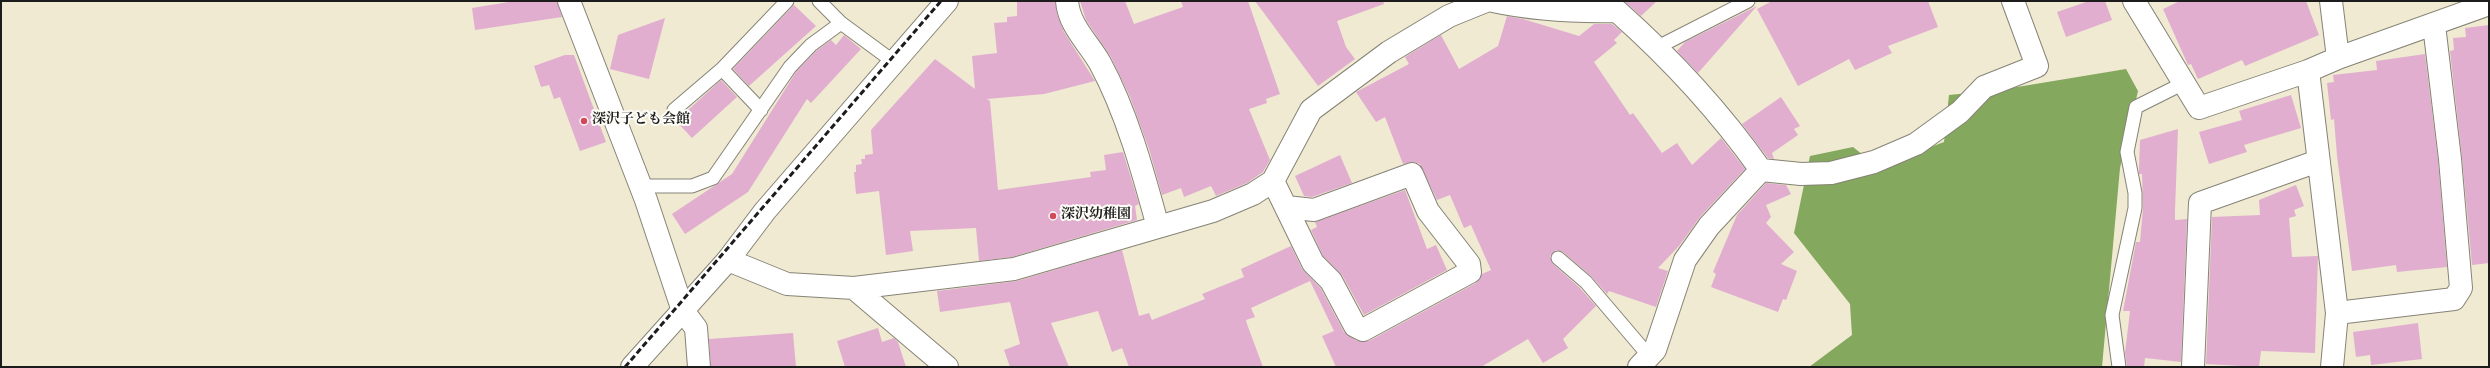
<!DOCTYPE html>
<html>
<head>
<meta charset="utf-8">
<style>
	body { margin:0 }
	#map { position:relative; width:2490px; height:368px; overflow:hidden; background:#efead1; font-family:"Sorts Mill Goudy",serif }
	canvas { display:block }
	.frame { position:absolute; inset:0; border:2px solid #1c1c1c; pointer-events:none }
</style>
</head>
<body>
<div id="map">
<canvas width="2490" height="368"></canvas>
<div class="frame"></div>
</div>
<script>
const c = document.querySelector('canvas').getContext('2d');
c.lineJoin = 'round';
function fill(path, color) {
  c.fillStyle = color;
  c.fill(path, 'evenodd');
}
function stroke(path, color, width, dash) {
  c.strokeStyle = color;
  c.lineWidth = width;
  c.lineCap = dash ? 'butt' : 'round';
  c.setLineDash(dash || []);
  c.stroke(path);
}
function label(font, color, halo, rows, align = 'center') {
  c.font = font + ' "Sorts Mill Goudy","Noto Serif JP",serif';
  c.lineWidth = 4;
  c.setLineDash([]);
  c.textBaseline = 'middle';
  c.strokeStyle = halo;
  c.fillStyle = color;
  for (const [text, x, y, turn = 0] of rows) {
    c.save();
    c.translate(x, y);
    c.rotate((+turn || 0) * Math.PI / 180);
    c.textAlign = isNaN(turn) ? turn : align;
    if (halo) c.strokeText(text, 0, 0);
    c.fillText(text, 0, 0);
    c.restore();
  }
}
const forest = new Path2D(`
	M 2126,69 L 2138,91 L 2120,168 L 2102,367 L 1809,367 L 1852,335 L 1850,304 L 1794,233 L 1810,156 L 1853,147 L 1878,167 L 1944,142 L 1949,95 L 1999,90 Z`);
const building = new Path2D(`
	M 515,1 L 557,1 L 562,17 L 475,30 L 472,8 Z
	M 1017,1 L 1055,1 L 1057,14 L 1064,32 L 1095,81 L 1044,94 L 987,99 L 990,101 L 998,190 L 1091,177 L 1090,172 L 1106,170 L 1104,155 L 1123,152 L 1139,204 L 1135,206 L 1137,220 L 1012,257 L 979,261 L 976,228 L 910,231 L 913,251 L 886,255 L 879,191 L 856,194 L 854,172 L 856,172 L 856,165 L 862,164 L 861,159 L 865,159 L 865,155 L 873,154 L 871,130 L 935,59 L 975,89 L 972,56 L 997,53 L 994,23 L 1007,22 L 1007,17 L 1017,16 Z
	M 1080,1 L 1125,1 L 1134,24 L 1183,7 L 1181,1 L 1248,1 L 1280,94 L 1266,99 L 1267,103 L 1249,109 L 1270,160 L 1263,172 L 1247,183 L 1216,196 L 1211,186 L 1184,197 L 1181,188 L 1162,195 L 1149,149 L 1130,97 L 1111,57 L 1086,20 Z
	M 1255,1 L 1383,1 L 1384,4 L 1337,21 L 1346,47 L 1355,59 L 1318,86 Z
	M 1624,1 L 1657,1 L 1641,16 Z
	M 1772,1 L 1928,1 L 1938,27 L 1888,46 L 1892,53 L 1855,70 L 1849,59 L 1798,86 L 1757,9 Z
	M 2089,1 L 2105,1 L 2112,20 L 2066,37 L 2057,12 Z
	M 2180,1 L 2306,1 L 2319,35 L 2245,66 L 2242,60 L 2198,79 L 2191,64 L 2188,65 L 2163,9 Z
	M 794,5 L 816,26 L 749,86 L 733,69 Z
	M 1757,6 L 1698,73 L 1677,51 L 1685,42 Z
	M 1507,16 L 1523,19 L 1579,36 L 1594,24 L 1612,24 L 1622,32 L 1614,40 L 1617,43 L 1594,62 L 1630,115 L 1633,113 L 1662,153 L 1677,143 L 1692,165 L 1721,138 L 1745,169 L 1700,217 L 1679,246 L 1658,268 L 1668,271 L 1656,307 L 1609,291 L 1607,294 L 1591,276 L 1563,252 L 1556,250 L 1550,256 L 1553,264 L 1580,288 L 1596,306 L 1563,339 L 1568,348 L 1543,363 L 1528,339 L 1481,367 L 1336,367 L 1322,336 L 1334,331 L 1310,281 L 1251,308 L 1255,317 L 1246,320 L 1247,324 L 1263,367 L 1129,367 L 1122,348 L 1112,352 L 1098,311 L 1051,323 L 1069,367 L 1010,367 L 1004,350 L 1020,344 L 1010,302 L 940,312 L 937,291 L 1017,281 L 1122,250 L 1139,316 L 1149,313 L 1152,320 L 1205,299 L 1202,294 L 1244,277 L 1241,269 L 1291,246 L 1302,269 L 1321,289 L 1344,332 L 1357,341 L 1369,341 L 1476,283 L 1482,274 L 1491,270 L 1471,225 L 1464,228 L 1450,195 L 1437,200 L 1420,164 L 1414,162 L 1403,164 L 1385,117 L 1376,122 L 1356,92 L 1409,64 L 1405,57 L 1441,35 L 1459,69 L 1498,46 Z
	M 665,18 L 649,79 L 610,69 L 618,35 Z
	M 2489,25 L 2489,263 L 2472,265 L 2462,158 L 2450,51 L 2454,50 L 2453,38 L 2466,37 L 2465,28 Z
	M 844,35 L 861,49 L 811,103 L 807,99 L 748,192 L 685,234 L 672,214 L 732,174 L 796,72 L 816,51 L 831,40 L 836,45 Z
	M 2425,54 L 2438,160 L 2447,267 L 2397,272 L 2396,265 L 2352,271 L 2337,156 L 2334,119 L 2331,120 L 2327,83 L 2334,82 L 2333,75 L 2377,70 L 2376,61 Z
	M 565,55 L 574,55 L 606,142 L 580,151 L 560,97 L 554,99 L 549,85 L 541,87 L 534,66 Z
	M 721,80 L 737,97 L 692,138 L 676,121 Z
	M 2291,95 L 2301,128 L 2244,145 L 2247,152 L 2209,164 L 2199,132 L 2242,120 L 2239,111 Z
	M 1781,97 L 1800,126 L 1794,129 L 1798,135 L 1772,153 L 1774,159 L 1768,158 L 1742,124 Z
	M 2178,129 L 2175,211 L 2175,220 L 2187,219 L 2181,362 L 2145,358 L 2144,367 L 2127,367 L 2125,353 L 2130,311 L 2123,311 L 2136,242 L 2140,242 L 2143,208 L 2142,174 L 2139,174 L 2139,170 L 2140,140 Z
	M 1340,155 L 1352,183 L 1312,197 L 1304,196 L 1295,176 Z
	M 1766,183 L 1786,185 L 1791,194 L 1766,205 L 1771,217 L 1766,223 L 1794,252 L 1781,264 L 1797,271 L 1786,300 L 1783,299 L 1778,312 L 1711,287 L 1716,274 L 1713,272 L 1737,215 Z
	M 2296,185 L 2304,206 L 2294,210 L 2296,216 L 2289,218 L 2292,257 L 2318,256 L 2315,353 L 2261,351 L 2259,367 L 2206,364 L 2212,217 L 2260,215 L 2259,200 Z
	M 1405,190 L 1427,249 L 1436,245 L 1447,270 L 1364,315 L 1342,275 L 1323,256 L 1311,230 L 1317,227 L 1315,222 Z
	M 2418,323 L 2422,359 L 2371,365 L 2370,355 L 2356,357 L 2353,332 Z
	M 878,328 L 882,342 L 894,338 L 898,342 L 906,367 L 845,367 L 837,341 Z
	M 793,333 L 796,367 L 711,367 L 709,339 Z`);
const service = new Path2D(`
	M 819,1 L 841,23 L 894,62
	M 1658,47 L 1748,1
	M 722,69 L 761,110
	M 674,110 L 722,69 L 787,1
	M 640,186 L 692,186 L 713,178 L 790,67 L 811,45 L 841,23
	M 1558,258 L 1586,282 L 1649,356
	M 2119,367 L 2112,315 L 2135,208 L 2135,193 L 2127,152 L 2136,107 L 2184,83`);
const minor = new Path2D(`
	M 569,1 L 646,200 L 683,311 L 696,328 L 699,367
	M 1067,1 C 1069,26 1088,42 1100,63 C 1127,113 1143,172 1158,227
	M 1493,1 C 1535,10 1575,12 1617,11 C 1670,58 1720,112 1761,170 L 1801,174 L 1831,173 L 1874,162 L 1916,144 L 1960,112 L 1984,87 L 2037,66 L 2013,1
	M 2134,1 L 2199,108 L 2308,71 L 2338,58 L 2489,4
	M 2331,1 L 2338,58
	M 2308,71 L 2337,313 L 2332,367
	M 1273,181 L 1313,263 L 1331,281 L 1355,326 L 1363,330 L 1470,272 L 1469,264 L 1428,211 L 1412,174 L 1314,210 L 1286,207
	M 728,260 L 787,284 L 854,288 L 1014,269 L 1213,211 L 1253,194 L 1273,181 L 1311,110 L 1389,52 L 1449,16 L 1486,1
	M 854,288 L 947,367
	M 2337,313 L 2454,299 L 2461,288 L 2450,159 L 2434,25
	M 1639,367 L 1655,350 L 1685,260 L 1709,226 L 1761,170
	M 2193,367 L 2200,203 L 2318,161`);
const tertiary = new Path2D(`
	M 632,367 L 728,260 L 765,211 L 947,1`);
const rail = new Path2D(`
	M 625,367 L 941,1`);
const markers = [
	[584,121,4,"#d1495b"],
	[1053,216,4,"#d1495b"]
];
const poiNames = [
	["深沢子ども会館",592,121],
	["深沢幼稚園",1061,216]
];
fill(forest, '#84a85d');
fill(building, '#e1aed0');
stroke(service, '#868376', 15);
stroke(minor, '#868376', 24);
stroke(tertiary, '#868376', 24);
stroke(service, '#fff', 13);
stroke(minor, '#fff', 22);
stroke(tertiary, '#fff', 22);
stroke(rail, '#1c1c1c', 3, [6, 3]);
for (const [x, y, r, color] of markers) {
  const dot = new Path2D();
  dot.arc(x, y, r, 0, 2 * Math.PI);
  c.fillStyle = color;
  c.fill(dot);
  stroke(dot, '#fdfcf7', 1.5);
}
label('bold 14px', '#1c1c1c', '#fdfcf7', poiNames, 'left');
</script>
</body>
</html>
